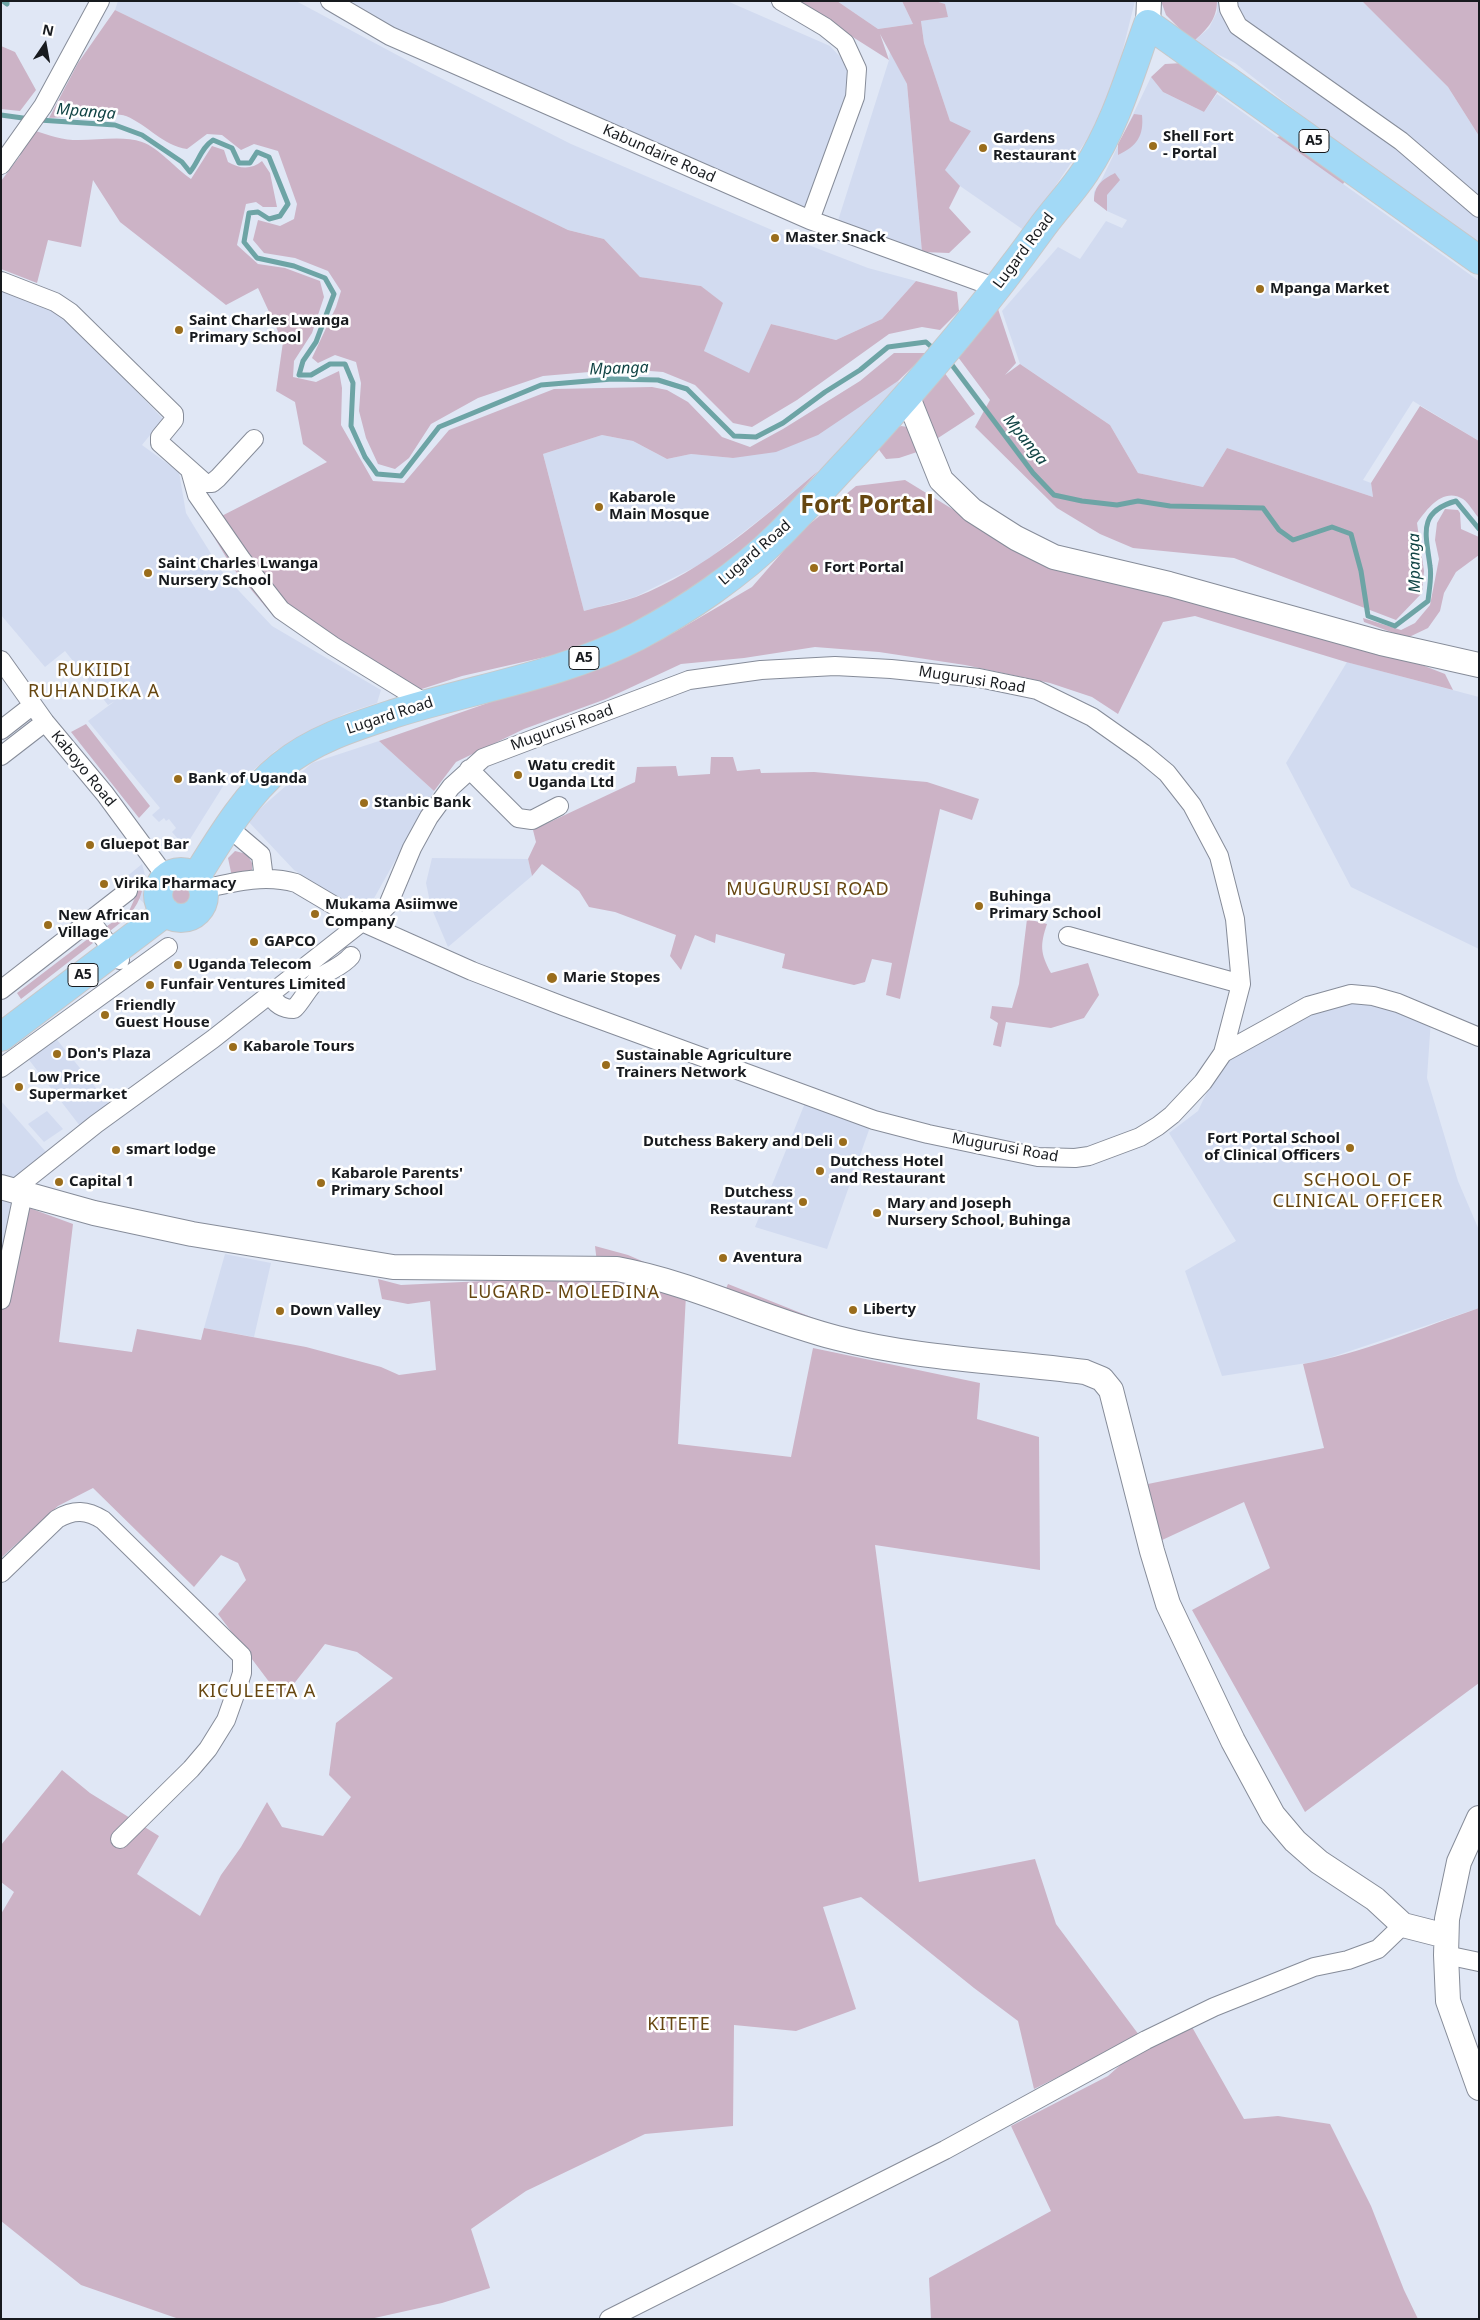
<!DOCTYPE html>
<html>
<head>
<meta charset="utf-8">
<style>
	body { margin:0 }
	#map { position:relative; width:1480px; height:2320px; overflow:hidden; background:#e0e7f5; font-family:"Noto Sans",sans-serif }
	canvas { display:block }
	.frame { position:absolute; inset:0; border:2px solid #171a1e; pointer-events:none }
	.north { position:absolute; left:20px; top:20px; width:50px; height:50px; -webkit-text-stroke:4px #fff; paint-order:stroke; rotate:12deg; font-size:14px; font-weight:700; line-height:20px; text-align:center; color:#171a1e }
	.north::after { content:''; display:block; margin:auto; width:18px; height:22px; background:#171a1e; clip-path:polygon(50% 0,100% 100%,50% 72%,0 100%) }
</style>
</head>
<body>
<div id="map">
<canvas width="1480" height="2320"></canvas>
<div class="frame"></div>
<div class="north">N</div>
</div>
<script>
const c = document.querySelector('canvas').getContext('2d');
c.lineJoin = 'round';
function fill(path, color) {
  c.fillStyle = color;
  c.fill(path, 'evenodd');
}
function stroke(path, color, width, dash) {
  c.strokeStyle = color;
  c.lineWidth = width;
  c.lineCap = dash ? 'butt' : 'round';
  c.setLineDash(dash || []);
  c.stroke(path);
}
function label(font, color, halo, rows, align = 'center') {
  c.font = font + ' "Noto Sans",sans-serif';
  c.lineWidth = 5;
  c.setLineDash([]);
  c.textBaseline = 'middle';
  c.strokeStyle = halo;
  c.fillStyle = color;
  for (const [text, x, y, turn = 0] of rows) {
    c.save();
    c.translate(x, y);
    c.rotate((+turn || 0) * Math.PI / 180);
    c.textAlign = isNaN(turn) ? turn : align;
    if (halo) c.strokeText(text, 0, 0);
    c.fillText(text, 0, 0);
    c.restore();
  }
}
const built = new Path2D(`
	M 118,1 L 296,1 L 429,72 L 571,144 L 793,239 L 868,268 L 916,281 L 882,319 L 836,340 L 771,324 L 749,374 L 704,351 L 722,303 L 701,286 L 640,277 L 604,239 L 568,230 L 210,57 L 115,10 Z
	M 343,1 L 727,1 L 830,46 L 843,60 L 853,77 L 851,94 L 807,210 L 424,45 Z
	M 837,1 L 902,1 L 913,24 L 878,29 Z
	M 935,1 L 1135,1 L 1117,73 L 1094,129 L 1025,231 L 960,186 L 945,171 L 950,121 L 924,43 L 921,21 L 948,16 Z
	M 1217,1 L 1362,1 L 1448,87 L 1479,136 L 1479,255 L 1235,63 L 1193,42 L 1209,28 L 1217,12 Z
	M 890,51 L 907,84 L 922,252 L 836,227 L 889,60 Z
	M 1151,77 L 1163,92 L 1204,112 L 1217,94 L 1479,281 L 1479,441 L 1413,401 L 1363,480 L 1371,483 L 1373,497 L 1227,448 L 1203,487 L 1138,473 L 1110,425 L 1020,364 L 1002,311 L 1058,247 L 1080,259 L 1106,221 L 1122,228 L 1127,220 L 1107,211 L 1094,201 L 1094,192 L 1102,179 Z
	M 1,289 L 34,301 L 65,317 L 163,419 L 142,445 L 179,472 L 186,513 L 195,528 L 225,576 L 272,626 L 381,690 L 377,703 L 344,714 L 275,751 L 239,783 L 232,772 L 185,847 L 172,832 L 176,828 L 169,819 L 166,821 L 164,818 L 159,822 L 152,815 L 160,808 L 88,721 L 115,701 L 108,705 L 65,651 L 45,667 L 1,615 Z
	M 898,381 L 909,395 L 868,440 L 818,471 L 767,514 L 703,563 L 635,597 L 584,611 L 543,454 L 602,435 L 633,441 L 667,459 L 691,454 L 733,458 L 856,407 Z
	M 1347,662 L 1479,697 L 1479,949 L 1351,887 L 1286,763 Z
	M 379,741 L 434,791 L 363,918 L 335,896 L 294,870 L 247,820 L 312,763 Z
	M 432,858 L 528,859 L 532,876 L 448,947 L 431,907 L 426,883 Z
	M 142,864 L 147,882 L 145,904 L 120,882 Z
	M 1352,996 L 1431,1019 L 1427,1078 L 1458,1181 L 1479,1230 L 1479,1308 L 1320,1361 L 1222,1376 L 1185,1271 L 1236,1241 L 1169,1133 L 1198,1111 L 1223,1058 Z
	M 54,1036 L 109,1104 L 80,1126 L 26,1056 Z
	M 1,1101 L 46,1152 L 13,1181 L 1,1177 Z
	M 805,1103 L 870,1127 L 827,1249 L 755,1227 Z
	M 47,1111 L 63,1129 L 44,1142 L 28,1124 Z
	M 1,1197 L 19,1202 L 7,1252 L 1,1250 Z
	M 225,1254 L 271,1263 L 254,1337 L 204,1328 Z`);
const green = new Path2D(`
	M 796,1 L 837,1 L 878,29 L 913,24 L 902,1 L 935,1 L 945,4 L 948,17 L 921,21 L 924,43 L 950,121 L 971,131 L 945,170 L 960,186 L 949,208 L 971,232 L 949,253 L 922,252 L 907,84 L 880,34 L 889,60 Z
	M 1161,1 L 1217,1 C 1217,20 1206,30 1193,42 L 1166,15 Z
	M 1362,1 L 1479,1 L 1479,136 L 1448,87 Z
	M 115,10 L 568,230 L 604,239 L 640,277 L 701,286 L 723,303 L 704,351 L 749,373 L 771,324 L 836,340 L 882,319 L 916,281 L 957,292 L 959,311 L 940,330 L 922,327 L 889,334 L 797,400 L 752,427 L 733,423 L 695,385 L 663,372 L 624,369 L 543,376 L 478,398 L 431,424 L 409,458 L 395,469 L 378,464 L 366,438 L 359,411 L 361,383 L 356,362 L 335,355 L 318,363 L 312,358 L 336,307 L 341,291 L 328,271 L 295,258 L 264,253 L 253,240 L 258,220 L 280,226 L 294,219 L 297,204 L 278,151 L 254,144 L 241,150 L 222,135 L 207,134 L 187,149 C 163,146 148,125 126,116 C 117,112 63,117 49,118 L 78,63 Z
	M 1,46 L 15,52 L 36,90 L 20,111 L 1,109 Z
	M 1183,63 L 1224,82 L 1204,112 L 1163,92 L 1151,77 L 1165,64 Z
	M 1134,114 L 1142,115 C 1144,136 1137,146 1118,155 L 1118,144 Z
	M 29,129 C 43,133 58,139 73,140 C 95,141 122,135 142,142 C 159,148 175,168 191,179 L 212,146 L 224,150 L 228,162 C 240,169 251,170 262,161 L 270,173 L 277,207 L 263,207 L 256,202 L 246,204 L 237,245 L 258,264 L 285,268 L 320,281 L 324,297 L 312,333 L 294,361 L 293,377 L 316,382 L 339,371 L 342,388 L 341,425 L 373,481 L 404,483 L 449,430 L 554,389 L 652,387 L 667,390 L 688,402 L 722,437 L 750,447 L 783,429 L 860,381 L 894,353 L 927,353 L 898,381 L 818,435 L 776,452 L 733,458 L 691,454 L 667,459 L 633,441 L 602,435 L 543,454 L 584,611 C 601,606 619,603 636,597 C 705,570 762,519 818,471 L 754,545 L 666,608 L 580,649 L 462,676 L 403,695 L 275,618 L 232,567 L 206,524 L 327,462 L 303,444 L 295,402 L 276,391 L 283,342 L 258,288 L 226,305 L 120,222 L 93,180 L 81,247 L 48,240 L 37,283 L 1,269 L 1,181 L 20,156 Z
	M 1284,135 L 1350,174 L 1343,184 L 1277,137 Z
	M 1115,173 L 1120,180 L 1107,195 L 1107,211 L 1094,201 C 1094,185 1103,179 1115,173 Z
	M 997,306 L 1016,363 L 1005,375 L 1020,364 L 1110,425 L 1138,473 L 1203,487 L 1227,448 L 1373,497 L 1371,483 L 1420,406 L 1479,441 L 1479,518 C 1474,513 1469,503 1463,499 C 1443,487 1427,509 1417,523 L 1424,571 L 1422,593 L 1396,620 L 1234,558 L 1133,548 L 1100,534 L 1057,508 L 975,427 L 990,400 L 955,353 Z
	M 941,368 L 975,414 L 935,440 L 920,398 Z
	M 901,426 L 915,428 L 921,437 L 917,452 L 899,458 L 886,459 L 877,447 L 889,432 Z
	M 905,480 L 980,526 L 1205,602 L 1386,651 L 1445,674 L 1453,690 L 1346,662 L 1195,616 L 1163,622 L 1118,714 L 1092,697 L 1050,683 L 965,665 L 879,652 L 815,647 L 744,658 L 681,664 L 606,699 L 524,729 L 456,762 L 434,791 L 379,741 L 591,667 L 675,632 L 752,587 L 800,532 L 856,486 Z
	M 1445,509 L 1458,510 L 1460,513 L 1461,529 L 1479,537 L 1479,555 L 1456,572 L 1444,593 L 1440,611 L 1428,628 L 1407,638 L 1364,622 L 1363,618 L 1401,630 L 1415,623 L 1430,605 L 1439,559 L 1435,540 L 1437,523 Z
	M 86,724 L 150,806 L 139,818 L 71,732 Z
	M 711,757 L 733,757 L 737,771 L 760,769 L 761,773 L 814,772 L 927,782 L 979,799 L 972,820 L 940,809 L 900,999 L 886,995 L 892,963 L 872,959 L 865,982 L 854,985 L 782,968 L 785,954 L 716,934 L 715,943 L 695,935 L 681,970 L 670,956 L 676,935 L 615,912 L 589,907 L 579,891 L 542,864 L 532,876 L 528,859 L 536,842 L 533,830 L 635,782 L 637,767 L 676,766 L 678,776 L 710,774 Z
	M 235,851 L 247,854 L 252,863 L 252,870 L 242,876 L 232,877 L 228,858 Z
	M169 895a13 13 0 1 1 26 0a13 13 0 1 1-26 0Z
	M 139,889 L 142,891 C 137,910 126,919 110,931 L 107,926 L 129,911 Z
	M 1027,919 L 1047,924 C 1040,945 1040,953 1051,973 L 1088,963 L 1099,995 L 1084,1018 L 1051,1028 L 1006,1022 L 1001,1047 L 993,1045 L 998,1023 L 990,1018 L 992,1006 L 1012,1008 L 1019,984 Z
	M 89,938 L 93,943 L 21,999 L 17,993 Z
	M 24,1206 L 73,1224 L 59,1342 L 132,1352 L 137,1329 L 201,1340 L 204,1328 L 306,1347 L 381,1367 L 399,1375 L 436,1370 L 430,1301 L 408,1304 L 382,1299 L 378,1279 L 401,1285 L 586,1276 L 649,1283 L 686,1295 L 678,1444 L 791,1457 L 813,1348 L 980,1383 L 977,1419 L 1039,1437 L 1040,1570 L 875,1545 L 919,1882 L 1035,1859 L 1056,1924 L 1145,2043 L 1192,2027 L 1244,2119 L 1278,2116 L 1330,2124 L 1371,2206 L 1404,2290 L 1418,2319 L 931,2319 L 929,2278 L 1051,2211 L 1011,2126 L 1108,2076 L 1144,2044 L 1096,2058 L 1034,2089 L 1018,2021 L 974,1988 L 861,1897 L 823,1907 L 856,2009 L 796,2031 L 734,2025 L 733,2126 L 645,2134 L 526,2191 L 471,2229 L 490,2288 L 442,2303 L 370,2319 L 179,2319 L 81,2285 L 1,2221 L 1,1914 L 14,1892 L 1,1882 L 1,1845 L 62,1770 L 90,1793 L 159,1836 L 137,1874 L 200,1916 L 221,1875 L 241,1847 L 267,1802 L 282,1827 L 323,1836 L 351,1797 L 329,1775 L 336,1723 L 393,1678 L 357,1652 L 325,1644 L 282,1699 L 218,1614 L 246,1580 L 238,1563 L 221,1555 L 194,1587 L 93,1488 L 58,1506 L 1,1558 L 1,1305 Z
	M 595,1246 L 628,1255 L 649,1264 L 597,1263 Z
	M 728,1284 L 831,1325 L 724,1293 Z
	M 1479,1308 L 1479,1683 L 1305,1812 L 1192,1610 L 1270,1568 L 1244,1502 L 1160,1541 L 1143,1485 L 1324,1448 L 1303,1364 C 1359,1354 1424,1327 1479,1308 Z`);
const stream = new Path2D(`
	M 3,1 L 7,4 L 7,1
	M 1,115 L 30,119
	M 39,120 L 115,125 L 142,135 L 182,162 L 190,172 C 199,161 201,148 213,140 L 232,148 L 239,163 L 250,163 L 257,152 L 269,157 L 288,204 L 280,216 L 269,219 L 258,212 L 249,213 L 244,242 L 257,258 L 294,266 L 325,278 L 334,294 L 316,342 L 303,361 L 299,375 L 311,375 L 330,364 L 345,364 L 353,383 L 351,426 L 365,457 L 377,474 L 401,476 L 439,427 L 541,385 L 612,379 L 658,380 L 687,389 L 734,436 L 756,437 L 783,423 L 825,392 L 860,370 L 888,347 L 926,342 L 936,351
	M 949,361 L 1033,473 L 1054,495 L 1082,501 L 1117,505 L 1138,501 L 1170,506 L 1263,508 L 1279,530 L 1293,540 L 1332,527 L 1351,534 L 1361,571 L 1368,616 L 1395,626 L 1428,601 C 1429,590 1432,577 1430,566 C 1426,534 1417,512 1456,501 L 1479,529`);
const street = new Path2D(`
	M 330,1 L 390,36 L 810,220 L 997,288
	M 781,1 L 825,27 L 845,43 L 857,69 L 855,97 L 810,220
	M 1228,1 L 1229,9 L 1238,26 L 1401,141 L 1479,208
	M 1,165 L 43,106 L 100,1
	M 1,281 L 55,302 L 70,312 L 174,414 L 174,420 L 160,437 L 160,443 L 205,483 L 212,483 L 218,478 L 254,439
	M 190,470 L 197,495 L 242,560 L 281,610 L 333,646 L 427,704
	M 1,660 L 45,722 L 105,794 L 166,877
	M 1,730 L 33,705
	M 1,756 L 45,722
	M 469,769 L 518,818 L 532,820 L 559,806
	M 228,827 L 261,855 L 264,879
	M 90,920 L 120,960
	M 1068,936 L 1241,984
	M 1,990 L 128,891
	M 270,994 C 275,1004 283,1009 294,1009 C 303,1000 308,987 319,978 C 329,970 342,967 351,956
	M 1223,1053 L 1308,1006 L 1351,994 L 1373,996 L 1398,1003 L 1479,1037
	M 1,1068 L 168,947
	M 12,1191 L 96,1124 L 213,1039 L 362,922 L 382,911 L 388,905 L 412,848 L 429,817 L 451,787 L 483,758 L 689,680 L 761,670 L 835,666 L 891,669 L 979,678 L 1037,690 L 1092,717 L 1143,753 L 1167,773 L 1192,805 L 1219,856 L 1235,919 L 1241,984 L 1223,1053 L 1203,1082 L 1172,1115 L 1158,1126 L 1140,1137 L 1089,1156 L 1075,1158 L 1038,1157 L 928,1134 L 874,1120 L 563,1006 L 472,971 L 362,922 L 296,883 C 265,874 234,882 203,889
	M 1,1300 L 23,1194
	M 1,1573 L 57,1519 C 74,1509 87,1510 103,1520 L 242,1656 L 242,1673 L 237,1689 L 226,1720 L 208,1749 L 191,1769 L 120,1839
	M 1446,1955 L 1479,1962
	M 609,2319 L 945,2150 L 1146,2040 L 1214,2007 L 1314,1967 L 1348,1960 L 1378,1949 L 1403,1925`);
const secondary = new Path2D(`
	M 1148,24 L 1149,1
	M 907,395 L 941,480 L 972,510 L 1016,538 L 1054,557 L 1169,584 L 1381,643 L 1479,665
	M 1,1187 L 94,1213 L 192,1234 L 393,1267 L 617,1269 C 693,1283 763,1319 837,1338 C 918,1359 1003,1361 1085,1372 L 1102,1379 L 1111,1390 L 1152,1551 L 1168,1604 L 1233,1741 L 1273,1815 L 1295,1841 L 1319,1862 L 1375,1899 L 1403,1925 L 1446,1936
	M 1479,1818 L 1459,1862 L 1447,1919 L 1446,1955 L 1448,2001 L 1479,2088`);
const highway = new Path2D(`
	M158 895a23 23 0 1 1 46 0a23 23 0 1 1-46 0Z
	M 196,877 C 219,840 247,793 281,766 C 314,739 356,726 396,713 C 476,688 563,675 638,636 C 687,610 740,574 779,535 C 806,508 831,479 857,452 C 922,381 984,308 1040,230 C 1054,210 1072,192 1085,172 C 1115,127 1130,74 1148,24 L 1479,260
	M 1,1037 L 166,912`);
const markers = [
	[1153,146,5,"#9a6d1c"],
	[983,148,5,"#9a6d1c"],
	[775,238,5,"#9a6d1c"],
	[1260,289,5,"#9a6d1c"],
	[179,330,5,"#9a6d1c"],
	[599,507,5,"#9a6d1c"],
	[814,568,5,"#9a6d1c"],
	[148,573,5,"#9a6d1c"],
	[518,775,5,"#9a6d1c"],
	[178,779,5,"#9a6d1c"],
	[364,803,5,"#9a6d1c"],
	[90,845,5,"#9a6d1c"],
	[104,884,5,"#9a6d1c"],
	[979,906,5,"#9a6d1c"],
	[315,914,5,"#9a6d1c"],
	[48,925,5,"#9a6d1c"],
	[254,942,5,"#9a6d1c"],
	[178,965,5,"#9a6d1c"],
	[552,978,6,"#9a6d1c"],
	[150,985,5,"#9a6d1c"],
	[105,1015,5,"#9a6d1c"],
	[233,1047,5,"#9a6d1c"],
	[57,1054,5,"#9a6d1c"],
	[606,1065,5,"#9a6d1c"],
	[19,1087,5,"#9a6d1c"],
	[843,1142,5,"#9a6d1c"],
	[1350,1148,5,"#9a6d1c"],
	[116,1150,5,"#9a6d1c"],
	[820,1171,5,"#9a6d1c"],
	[59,1182,5,"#9a6d1c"],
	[321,1183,5,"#9a6d1c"],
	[803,1202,5,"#9a6d1c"],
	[877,1213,5,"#9a6d1c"],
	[723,1258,5,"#9a6d1c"],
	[853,1310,5,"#9a6d1c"],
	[280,1311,5,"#9a6d1c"]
];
const shields = [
	[1314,141,30],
	[584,658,30],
	[83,975,30]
];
const shieldNames = [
	["A5",1314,141],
	["A5",584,658],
	["A5",83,975]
];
const poiNames = [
	["Shell Fort",1163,137],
	["- Portal",1163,154],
	["Gardens",993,139],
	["Restaurant",993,156],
	["Master Snack",785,238],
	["Mpanga Market",1270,289],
	["Saint Charles Lwanga",189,321],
	["Primary School",189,338],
	["Kabarole",609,498],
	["Main Mosque",609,515],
	["Saint Charles Lwanga",158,564],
	["Nursery School",158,581],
	["Fort Portal",824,568],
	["Watu credit",528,766],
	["Uganda Ltd",528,783],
	["Bank of Uganda",188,779],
	["Stanbic Bank",374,803],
	["Gluepot Bar",100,845],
	["Virika Pharmacy",114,884],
	["Buhinga",989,897],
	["Primary School",989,914],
	["Mukama Asiimwe",325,905],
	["Company",325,922],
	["New African",58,916],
	["Village",58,933],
	["GAPCO",264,942],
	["Uganda Telecom",188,965],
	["Marie Stopes",563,978],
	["Funfair Ventures Limited",160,985],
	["Friendly",115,1006],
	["Guest House",115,1023],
	["Kabarole Tours",243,1047],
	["Don's Plaza",67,1054],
	["Sustainable Agriculture",616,1056],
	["Trainers Network",616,1073],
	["Low Price",29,1078],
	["Supermarket",29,1095],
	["Fort Portal School",1340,1139,"right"],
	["of Clinical Officers",1340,1156,"right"],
	["Dutchess Bakery and Deli",833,1142,"right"],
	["smart lodge",126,1150],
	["Dutchess Hotel",830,1162],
	["and Restaurant",830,1179],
	["Kabarole Parents'",331,1174],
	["Primary School",331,1191],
	["Capital 1",69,1182],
	["Dutchess",793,1193,"right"],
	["Restaurant",793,1210,"right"],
	["Mary and Joseph",887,1204],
	["Nursery School, Buhinga",887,1221],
	["Aventura",733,1258],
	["Liberty",863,1310],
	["Down Valley",290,1311]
];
const streetNames = [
	["Kabundaire Road",659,154,24],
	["Lugard Road",1024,251,-53],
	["Lugard Road",755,553,-41],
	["Mugurusi Road",972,680,9],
	["Lugard Road",390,716,-18],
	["Mugurusi Road",562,728,-20],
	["Kaboyo Road",83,769,51],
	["Mugurusi Road",1005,1148,10]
];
const waterNames = [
	["Mpanga",86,112,5],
	["Mpanga",619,369,-2],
	["Mpanga",1025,440,51],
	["Mpanga",1415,563,-91]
];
const quarterNames = [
	["RUKIIDI",94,671],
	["RUHANDIKA A",94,692],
	["MUGURUSI ROAD",808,890],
	["SCHOOL OF",1358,1181],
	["CLINICAL OFFICER",1358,1202],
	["LUGARD- MOLEDINA",564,1293],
	["KICULEETA A",257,1692],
	["KITETE",679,2025]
];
const townNames = [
	["Fort Portal",867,506]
];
fill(built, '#d2dbf0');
fill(green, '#ccb3c6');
stroke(stream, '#6da4a5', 5);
stroke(street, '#868c99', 20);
stroke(secondary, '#868c99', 26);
stroke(highway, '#c7c8c9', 30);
stroke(street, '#fff', 18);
stroke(secondary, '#fff', 24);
stroke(highway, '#a2d9f6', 28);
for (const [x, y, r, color] of markers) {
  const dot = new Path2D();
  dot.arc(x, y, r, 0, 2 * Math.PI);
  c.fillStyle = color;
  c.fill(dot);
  stroke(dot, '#fff', 2);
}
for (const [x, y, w] of shields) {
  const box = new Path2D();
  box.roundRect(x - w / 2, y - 11.5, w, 23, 4);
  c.fillStyle = '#fff';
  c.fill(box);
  stroke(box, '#171a1e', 1);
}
label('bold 14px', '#171a1e', null, shieldNames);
label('bold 15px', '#171a1e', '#fff', poiNames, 'left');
label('15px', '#171a1e', '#fff', streetNames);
label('italic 16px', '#114445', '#fff', waterNames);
c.letterSpacing = '1px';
label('18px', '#674711', '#fff', quarterNames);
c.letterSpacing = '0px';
label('bold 25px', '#674711', '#fff', townNames);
</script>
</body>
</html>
